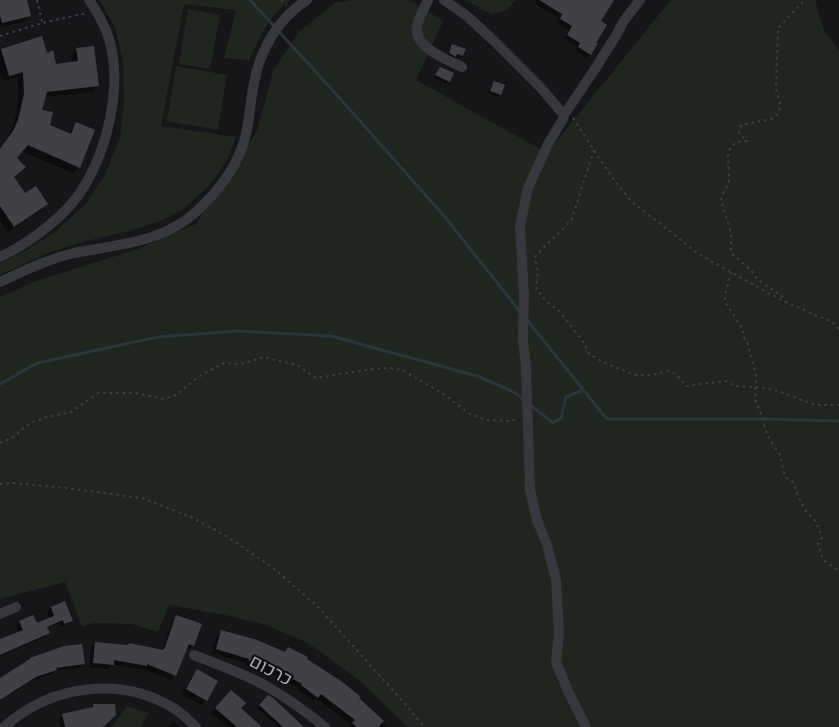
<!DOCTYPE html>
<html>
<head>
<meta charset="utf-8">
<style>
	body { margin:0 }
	canvas { display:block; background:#161618 }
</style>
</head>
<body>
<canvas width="839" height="727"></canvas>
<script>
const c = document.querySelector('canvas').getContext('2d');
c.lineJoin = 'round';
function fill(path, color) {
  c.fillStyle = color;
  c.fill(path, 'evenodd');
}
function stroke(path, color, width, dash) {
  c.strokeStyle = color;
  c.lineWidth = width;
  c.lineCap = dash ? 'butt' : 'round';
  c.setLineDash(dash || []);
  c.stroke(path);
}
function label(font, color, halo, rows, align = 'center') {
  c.font = font + ' "Source Sans 3",Heebo,sans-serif';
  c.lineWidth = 4.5;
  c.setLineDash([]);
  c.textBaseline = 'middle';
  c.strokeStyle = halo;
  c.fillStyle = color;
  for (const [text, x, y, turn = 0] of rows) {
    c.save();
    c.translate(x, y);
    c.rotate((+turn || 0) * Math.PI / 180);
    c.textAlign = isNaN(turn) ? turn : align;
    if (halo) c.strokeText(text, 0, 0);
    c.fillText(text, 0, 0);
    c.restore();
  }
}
const green = new Path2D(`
	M 99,0 L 291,0 C 269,14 260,38 249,60 L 224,58 L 236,10 L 184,4 L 161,126 L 236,137 L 227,160 L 208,187 L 183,209 L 163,220 L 132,230 L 83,242 L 48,253 L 0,275 L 0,263 L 27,250 L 56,231 L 86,204 L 105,175 L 120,137 L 124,101 L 123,61 L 115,27 Z
	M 351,0 L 410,0 L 443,21 L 416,80 L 547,153 L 671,0 L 815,0 L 824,31 L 839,50 L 839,727 L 408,727 L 359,680 L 308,643 L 264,624 L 225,615 L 169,605 L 158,632 L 132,624 L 95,623 L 82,626 L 65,582 L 0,599 L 0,297 L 36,281 L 138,249 L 196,224 L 257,131 L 273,71 L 299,32 L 335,3 Z
	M 465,0 L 516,0 L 506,10 L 491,14 Z
	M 188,9 L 220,15 L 210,69 L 179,64 Z
	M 176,66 L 227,75 L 218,130 L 167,121 Z
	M 127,706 L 149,713 L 141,726 L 142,727 L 112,727 Z`);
const shadow = new Path2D(`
	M 0,0 L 26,0 L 29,16 L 23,22 L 0,27 Z
	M 538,0 L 613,0 L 599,22 L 594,43 L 590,54 L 586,58 L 575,51 L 577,47 L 564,39 L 569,30 L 557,23 L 559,18 L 535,4 Z
	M 453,46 L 462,56 L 459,58 L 455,57 L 453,59 L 447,56 L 450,48 Z
	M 77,49 L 98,85 L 92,92 L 45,97 L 41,111 L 49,126 L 69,134 L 71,130 L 77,124 L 79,167 L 73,173 L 21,151 L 15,158 L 13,178 L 25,195 L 47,203 L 41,210 L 8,232 L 0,221 L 0,150 L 13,127 L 16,114 L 18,101 L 17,77 L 3,81 L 0,72 L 0,51 L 1,50 L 46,54 L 55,65 L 72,63 L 71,55 Z
	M 440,68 L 452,74 L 446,84 L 434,78 Z
	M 495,82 L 500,95 L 498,97 L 488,93 L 492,85 Z
	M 51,608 L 71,620 L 67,624 L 60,627 L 59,623 L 46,628 L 48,633 L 44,637 L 0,657 L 0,641 L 19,633 L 16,626 L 20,622 L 36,625 L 50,619 L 47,612 Z
	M 176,616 L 193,645 L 189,649 L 186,649 L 175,676 L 171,680 L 143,668 L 141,670 L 113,664 L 108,669 L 89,667 L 91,648 L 95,643 L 162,651 L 172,621 Z
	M 221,632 L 283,653 L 288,648 L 306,659 L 358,698 L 387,727 L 350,727 L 351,725 L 316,698 L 313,701 L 298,690 L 299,688 L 263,669 L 261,671 L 245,665 L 246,663 L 212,653 L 217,636 Z
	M 64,647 L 83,663 L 79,668 L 54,671 L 51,674 L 31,681 L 0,701 L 0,680 Z
	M 197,671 L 206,700 L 201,705 L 182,694 L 193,675 Z
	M 226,696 L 239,708 L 260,727 L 228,727 L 211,713 Z
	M 268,696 L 302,727 L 278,727 L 257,708 Z
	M 94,705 L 101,727 L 60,727 L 59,719 L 63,715 L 90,709 Z
	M 173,721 L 180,727 L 168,727 Z`);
const stream = new Path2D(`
	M 250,0 L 336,94 L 445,217 L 521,313
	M 527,320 L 607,419 L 763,419 L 839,421
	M 0,384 L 37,363 L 158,337 L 237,331 L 331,336 L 477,376 L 514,392 L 524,400
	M 529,404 L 553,423 L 561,418 L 566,397 L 583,390`);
const building = new Path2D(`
	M 0,0 L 27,0 L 31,16 L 2,23 L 0,15 Z
	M 539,0 L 614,0 L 601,21 L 607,25 L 596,43 L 598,43 L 591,55 L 578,47 L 580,43 L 567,35 L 572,26 L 560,19 L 562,14 Z
	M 42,36 L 47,53 L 53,50 L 56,64 L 78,61 L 76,48 L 94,46 L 99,86 L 47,92 L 42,110 L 53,112 L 50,125 L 71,134 L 76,122 L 95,130 L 80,168 L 28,145 L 17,158 L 26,167 L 14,177 L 25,193 L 36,186 L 48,204 L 14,227 L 0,206 L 0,149 L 13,131 L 18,120 L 24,94 L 23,72 L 9,76 L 1,49 Z
	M 452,44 L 466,49 L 463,56 L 457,54 L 456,57 L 449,53 Z
	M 440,67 L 454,73 L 450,82 L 435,75 Z
	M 494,81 L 505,85 L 501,95 L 490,91 Z
	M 65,601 L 73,621 L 64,624 L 63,620 L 47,627 L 50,633 L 0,655 L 0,639 L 23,630 L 19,621 L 33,615 L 37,623 L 54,616 L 51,607 Z
	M 176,615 L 202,624 L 194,646 L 189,644 L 176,676 L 147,664 L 147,666 L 114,660 L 114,665 L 93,663 L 95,642 L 128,645 L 129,643 L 163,650 L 165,647 Z
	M 221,630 L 257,640 L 285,652 L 288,647 L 308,657 L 307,659 L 341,681 L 361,697 L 359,698 L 384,721 L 378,727 L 357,727 L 352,723 L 355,720 L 321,694 L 318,698 L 301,685 L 302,684 L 267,665 L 266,668 L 248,660 L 249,659 L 216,649 Z
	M 82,644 L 85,664 L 56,668 L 57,670 L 36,677 L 0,700 L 0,678 L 30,659 L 30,658 L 64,646 Z
	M 197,669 L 218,681 L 207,701 L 186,689 Z
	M 231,690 L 246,703 L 241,708 L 262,727 L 237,727 L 215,708 Z
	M 268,695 L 273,698 L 304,727 L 283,727 L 259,705 Z
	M 93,704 L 115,704 L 116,715 L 103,727 L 65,727 L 62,714 L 93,707 Z`);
const path = new Path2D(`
	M 37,0 L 42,22
	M 281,0 L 287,5
	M 0,36 L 42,23 L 87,13
	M 573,118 L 611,176 L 631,201 L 700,255 L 783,301 L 832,322 L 839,329
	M 594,150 L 571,221 L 540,251 L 535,257 L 538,272 L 536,288 L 545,300 L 560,312 L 582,340 L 589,354 L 605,363 L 635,375 L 651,375 L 668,371 L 676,374 L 686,386 L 727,381 L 734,386 L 756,387 L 775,390 L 816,405 L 839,405
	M 731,272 L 725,295 L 725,302 L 743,329 L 744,338 L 748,344 L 756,375 L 755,400 L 763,419 L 767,435 L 780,455 L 785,477 L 793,482 L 798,496 L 806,511 L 816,522 L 822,537 L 818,544 L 823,560 L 839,571
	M 786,303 L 784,298 L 757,279 L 751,270 L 731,253 L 731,233 L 721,200 L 724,191 L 729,183 L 728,151 L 736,142 L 747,141 L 739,133 L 741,125 L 771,119 L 779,113 L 780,103 L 776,89 L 778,28 L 802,3 L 801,0
	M 0,443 L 13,437 L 30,423 L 47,417 L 71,412 L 98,393 L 135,393 L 164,399 L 176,395 L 198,377 L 224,363 L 241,364 L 263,357 L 297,365 L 316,378 L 373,369 L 390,368 L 402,370 L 442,393 L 470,414 L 486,420 L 509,421 L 517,419
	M 0,484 L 14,483 L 66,488 L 142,498 L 191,517 L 223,534 L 272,567 L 317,606 L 407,706 L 424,727`);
const minor = new Path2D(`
	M 428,0 C 424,8 419,18 417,26 C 413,47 447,60 462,67
	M 444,0 L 467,16 L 493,40 L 541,88 L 564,115
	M 0,257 C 25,245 55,224 73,202 C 107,161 126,81 106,30 C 101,19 96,10 89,0
	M 0,282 C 24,271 48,259 74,253 C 118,244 161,244 197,211 C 215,194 232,174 241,150 C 250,129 249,106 254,83 C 260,50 278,18 307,0
	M 0,614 L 16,607
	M 194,655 C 219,665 245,674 268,687 C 288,699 308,713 325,727
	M 4,727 C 51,685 121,675 175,709 C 183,714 189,721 196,727
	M 586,727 L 568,691 L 556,662 L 559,634 L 556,580 L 547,545 L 537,520 L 530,490 L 526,368 L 523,340 L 524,295 L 520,226 L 528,188 L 548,144 L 563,119 L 564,115 L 593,72 L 617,34 L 623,22 L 640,0`);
const streetNames = [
	["כרכום",270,672,28]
];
fill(green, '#1e261f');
fill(shadow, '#0007');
stroke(stream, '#2c353c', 3);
fill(building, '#404145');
stroke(path, '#3d3f44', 2, [2.5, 4]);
stroke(minor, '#37383d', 10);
label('18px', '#a8adb8', '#111113', streetNames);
</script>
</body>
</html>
